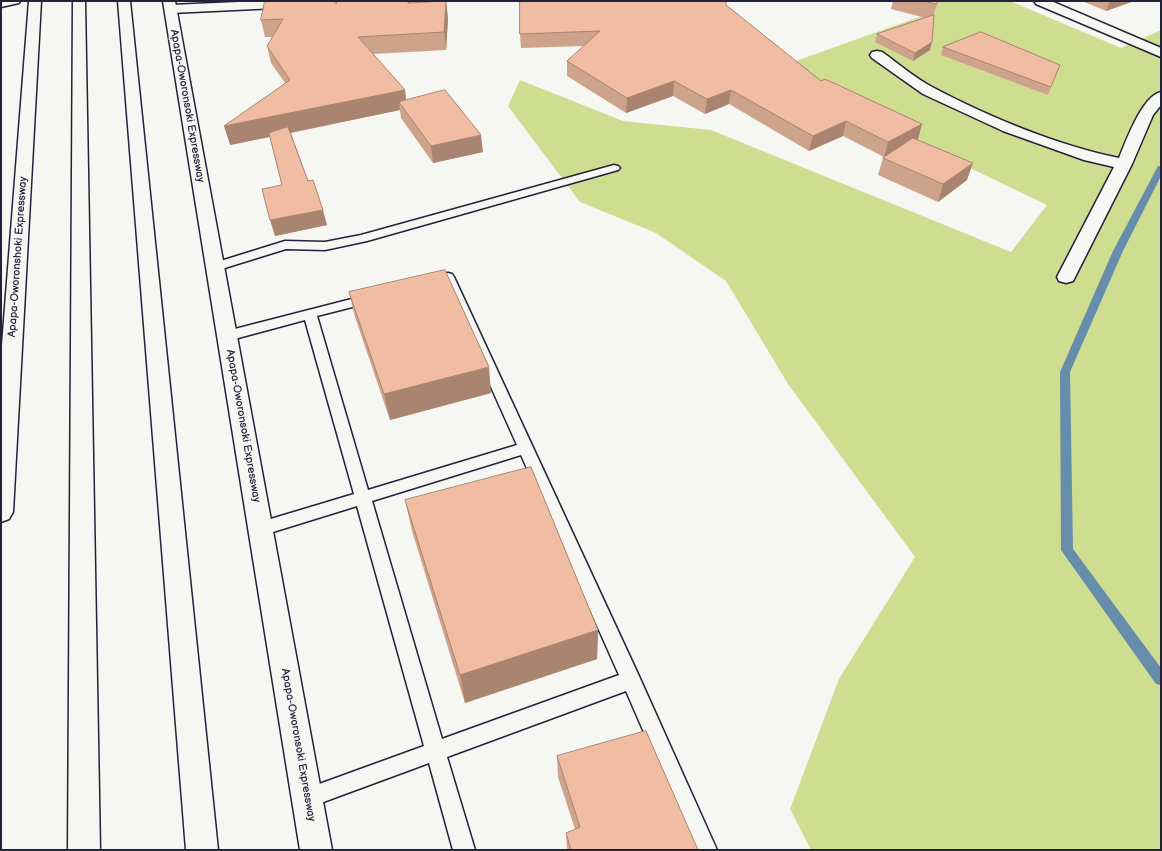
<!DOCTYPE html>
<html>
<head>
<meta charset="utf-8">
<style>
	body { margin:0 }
	#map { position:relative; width:1162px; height:851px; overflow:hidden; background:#f6f6f2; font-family:"Balsamiq Sans",sans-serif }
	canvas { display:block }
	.frame { position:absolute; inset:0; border:2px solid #22223b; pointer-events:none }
</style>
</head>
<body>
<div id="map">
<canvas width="1162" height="851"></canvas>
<div class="frame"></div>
</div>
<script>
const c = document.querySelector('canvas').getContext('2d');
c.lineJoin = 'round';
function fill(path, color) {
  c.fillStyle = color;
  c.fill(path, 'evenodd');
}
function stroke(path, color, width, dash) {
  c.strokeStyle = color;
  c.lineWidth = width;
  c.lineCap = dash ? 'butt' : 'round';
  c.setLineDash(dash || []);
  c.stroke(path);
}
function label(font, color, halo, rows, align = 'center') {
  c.font = font + ' "Balsamiq Sans",sans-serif';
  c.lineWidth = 3;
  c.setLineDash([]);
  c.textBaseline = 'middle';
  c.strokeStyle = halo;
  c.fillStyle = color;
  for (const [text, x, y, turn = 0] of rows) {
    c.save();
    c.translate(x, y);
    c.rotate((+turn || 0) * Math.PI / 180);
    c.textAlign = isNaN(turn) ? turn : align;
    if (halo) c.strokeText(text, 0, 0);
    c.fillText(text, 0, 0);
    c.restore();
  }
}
const green = new Path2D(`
	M 937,1 L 1010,1 L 1121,48 L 1161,30 L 1161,850 L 811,850 L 790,809 L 839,679 L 915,557 L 788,384 L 726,281 L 656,233 L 580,202 L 508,106 L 520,80 L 623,121 L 711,130 L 1011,252 L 1047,205 L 768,71 L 930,13 Z`);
const stream = new Path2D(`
	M 1158,166 L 1161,166 L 1161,176 L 1123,251 L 1070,372 L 1073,549 L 1161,668 L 1161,685 L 1156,684 L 1061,550 L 1060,372 L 1113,251 Z`);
const lane = new Path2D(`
	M 1,1 L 20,1 L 19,3 L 1,7 Z
	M 614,165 L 618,166 L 620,168 L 618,170 L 367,241 L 325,250 L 286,249 L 215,271 L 211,270 L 209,267 L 211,264 L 285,241 L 325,242 L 361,235 Z
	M 448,273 L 452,274 L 454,277 L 638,674 L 717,850 L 695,850 L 626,691 L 447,757 L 475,850 L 453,850 L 429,763 L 307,808 L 300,805 L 297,798 L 300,791 L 424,746 L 357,506 L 260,536 L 254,534 L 252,529 L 254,524 L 354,494 L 305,320 L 227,341 L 222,339 L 220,336 L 222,333 L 227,331 L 371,294 L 376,295 L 378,298 L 376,301 L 317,316 L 368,490 L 517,445 L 444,282 L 429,286 L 424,285 L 423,282 L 424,279 ZM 521,455 L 619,675 L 442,739 L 372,501 Z`);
const street = new Path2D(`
	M 261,1 L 346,1 L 344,4 L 340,5 L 171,13 L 167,12 L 165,9 L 167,6 L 171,5 Z
	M 1034,1 L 1051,1 L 1161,48 L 1161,57 L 1036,4 Z
	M 877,51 L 882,52 C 899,64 916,79 934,88 C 989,117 1059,146 1119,158 C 1126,141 1142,96 1161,92 L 1161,105 L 1153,115 L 1132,164 L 1073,281 L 1066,283 L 1059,281 L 1057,277 L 1114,167 L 1084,160 L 1003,131 L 923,94 L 872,58 L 870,55 L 872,52 Z`);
const primary = new Path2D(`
	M 29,1 L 41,1 L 13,512 L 9,519 L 1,522 L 1,358 Z
	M 163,1 L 175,1 L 332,850 L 300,850 Z`);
const highway = new Path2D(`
	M 73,1 L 85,1 L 100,850 L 68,850 Z
	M 118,1 L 130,1 L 218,850 L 186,850 Z`);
const wall = new Path2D(`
	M 337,1 L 411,1 L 411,3 L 446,1 L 448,19 L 446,50 L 373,54 L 405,90 L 406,100 L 483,152 L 433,163 L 401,118 L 400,110 L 291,133 L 308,181 L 327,225 L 275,236 L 282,185 L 270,137 L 230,145 L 285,83 L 271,63 L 267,46 L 272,37 L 265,37 L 261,20 L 336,4 Z
	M 893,1 L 937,1 L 937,4 L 933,16 L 930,50 L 913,61 L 875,42 L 877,34 L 926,18 L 891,9 Z
	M 1082,1 L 1134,1 L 1106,11 Z
	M 726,5 L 821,81 L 922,124 L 918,139 L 917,139 L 967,180 L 938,202 L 878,175 L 883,158 L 884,157 L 843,136 L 809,151 L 729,104 L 705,114 L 673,96 L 626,113 L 567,76 L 567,61 L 584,46 L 521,48 L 520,34 Z
	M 943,47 L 1060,65 L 1048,95 L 941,55 Z
	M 349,292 L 491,393 L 390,420 L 355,317 Z
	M 405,500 L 598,630 L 597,659 L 465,703 L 412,531 Z
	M 557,756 L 698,850 L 567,850 L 566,833 L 575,829 L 558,777 Z`);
const shadedWall = new Path2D(`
	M 408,1 L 411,1 L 410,20 L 408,3 Z
	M 446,1 L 448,19 L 446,50 L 444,32 Z
	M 1110,1 L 1134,1 L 1106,11 Z
	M 932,42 L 930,50 L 913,61 L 915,53 Z
	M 674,81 L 673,96 L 626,113 L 627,98 Z
	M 405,90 L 407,109 L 399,102 L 400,110 L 230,145 L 224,126 Z
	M 731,90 L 729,104 L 705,114 L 707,99 Z
	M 846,121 L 843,136 L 809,151 L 813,136 Z
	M 922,124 L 918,139 L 884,157 L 888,142 Z
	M 481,135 L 483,152 L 433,163 L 431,146 Z
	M 973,163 L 967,180 L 938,202 L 943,184 Z
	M 323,210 L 327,225 L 275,236 L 270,220 Z
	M 489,367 L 491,393 L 390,420 L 384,394 Z
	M 598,630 L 597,659 L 465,703 L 460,675 Z`);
const building = new Path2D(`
	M 265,1 L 334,1 L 336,4 L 337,1 L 408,1 L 408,3 L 446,1 L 444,32 L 358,37 L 405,90 L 224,126 L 290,80 L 267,46 L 283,19 L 261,20 Z
	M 520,1 L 726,1 L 726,5 L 821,81 L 825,79 L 922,124 L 888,142 L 846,121 L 813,136 L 731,90 L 707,99 L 674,81 L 627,98 L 567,61 L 600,31 L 520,34 Z
	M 924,1 L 937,1 L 937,4 Z
	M 934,15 L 932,42 L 915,53 L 877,34 Z
	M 981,32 L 1060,65 L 1051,87 L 943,47 Z
	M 445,90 L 481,135 L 431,146 L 399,102 Z
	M 288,127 L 308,181 L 313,180 L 323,210 L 270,220 L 262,189 L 282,185 L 269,133 Z
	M 913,138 L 973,163 L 943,184 L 883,158 Z
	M 445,270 L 489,367 L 384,394 L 349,292 Z
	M 531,467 L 598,630 L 460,675 L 405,500 Z
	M 646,731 L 698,850 L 571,850 L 566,833 L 580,827 L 557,756 Z`);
const streetNames = [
	["Apapa-Oworonsoki Expressway",187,106,80],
	["Apapa-Oworonshoki Expressway",18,257,-86],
	["Apapa-Oworonsoki Expressway",243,426,80],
	["Apapa-Oworonsoki Expressway",298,745,80]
];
fill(green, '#cfdd91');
fill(stream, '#668dab');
stroke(lane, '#22223b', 3);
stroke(street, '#22223b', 3);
stroke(primary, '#22223b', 3);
stroke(highway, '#22223b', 3);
fill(lane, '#f6f6f2');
fill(street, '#f6f6f2');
fill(primary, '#f6f6f2');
fill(highway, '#f6f6f2');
fill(wall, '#cea38b');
fill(shadedWall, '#a88471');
fill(building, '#f0bda2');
stroke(building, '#a88471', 1);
label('11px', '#22223b', '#f6f6f2', streetNames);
</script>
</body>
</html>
